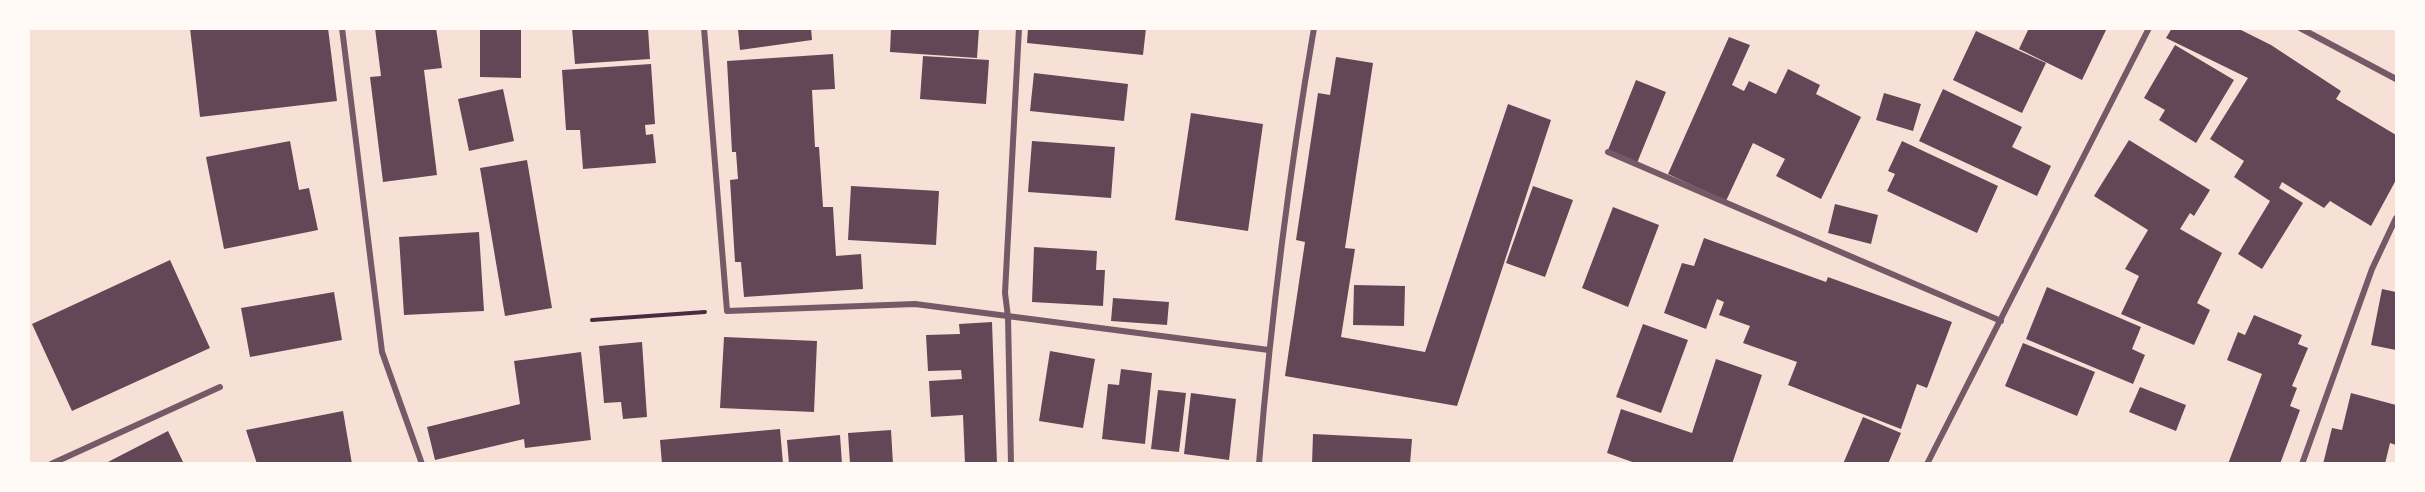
<!DOCTYPE html>
<html>
<head>
<meta charset="utf-8">
<style>
	body { margin:0 }
	#map { position:relative; width:2425px; height:492px; overflow:hidden; background:#f7e1d7; font-family:"Work Sans",sans-serif }
	canvas { display:block }
	.frame { position:absolute; inset:0; border:30px solid #fffaf5; pointer-events:none }
</style>
</head>
<body>
<div id="map">
<canvas width="2425" height="492"></canvas>
<div class="frame"></div>
</div>
<script>
const c = document.querySelector('canvas').getContext('2d');
c.lineJoin = 'round';
function fill(path, color) {
  c.fillStyle = color;
  c.fill(path, 'evenodd');
}
function stroke(path, color, width, dash) {
  c.strokeStyle = color;
  c.lineWidth = width;
  c.lineCap = dash ? 'butt' : 'round';
  c.setLineDash(dash || []);
  c.stroke(path);
}
const building = new Path2D(`
	M 190,28 L 328,28 L 337,101 L 200,117 Z
	M 375,28 L 436,28 L 442,68 L 424,70 L 437,175 L 383,182 L 370,77 L 381,76 Z
	M 480,28 L 521,28 L 521,78 L 480,77 Z
	M 572,28 L 648,28 L 650,59 L 575,64 Z
	M 811,28 L 812,40 L 740,50 L 738,29 Z
	M 891,28 L 979,28 L 977,58 L 890,52 Z
	M 1028,28 L 1146,28 L 1143,55 L 1027,43 Z
	M 2029,28 L 2107,28 L 2082,80 L 2019,49 Z
	M 2172,28 L 2237,28 L 2271,45 L 2341,91 L 2336,99 L 2396,135 L 2396,180 L 2371,226 L 2330,201 L 2324,208 L 2282,182 L 2279,188 L 2303,203 L 2262,269 L 2238,254 L 2270,201 L 2234,177 L 2244,161 L 2210,139 L 2248,78 L 2166,38 Z
	M 1976,31 L 2046,63 L 2022,113 L 1953,80 Z
	M 1729,37 L 1750,45 L 1732,85 L 1744,91 L 1749,81 L 1776,94 L 1788,69 L 1820,85 L 1816,94 L 1861,117 L 1821,199 L 1776,176 L 1785,159 L 1753,143 L 1726,201 L 1668,174 Z
	M 2175,45 L 2234,80 L 2196,143 L 2159,120 L 2165,110 L 2144,98 Z
	M 833,54 L 835,89 L 812,90 L 815,147 L 819,147 L 823,207 L 833,207 L 836,256 L 861,254 L 863,289 L 744,297 L 741,262 L 735,262 L 730,180 L 738,179 L 736,152 L 732,152 L 727,61 Z
	M 923,56 L 989,60 L 986,104 L 920,99 Z
	M 1336,57 L 1373,63 L 1345,248 L 1355,249 L 1341,337 L 1425,352 L 1508,104 L 1551,120 L 1457,406 L 1285,376 L 1305,242 L 1296,240 L 1318,93 L 1330,95 Z
	M 651,64 L 655,124 L 645,125 L 646,135 L 653,134 L 656,163 L 583,169 L 580,130 L 566,130 L 562,70 Z
	M 1034,73 L 1128,84 L 1124,121 L 1030,111 Z
	M 1636,80 L 1666,92 L 1637,163 L 1608,150 Z
	M 503,89 L 514,141 L 469,151 L 458,99 Z
	M 1943,89 L 2022,127 L 2012,147 L 2051,166 L 2037,196 L 1919,141 Z
	M 1884,93 L 1921,104 L 1913,131 L 1876,120 Z
	M 1191,113 L 1263,124 L 1248,231 L 1175,220 Z
	M 2129,140 L 2210,190 L 2194,216 L 2190,213 L 2180,229 L 2222,253 L 2197,303 L 2210,310 L 2194,345 L 2121,314 L 2139,276 L 2125,269 L 2148,230 L 2094,196 Z
	M 290,141 L 299,190 L 309,188 L 318,230 L 224,249 L 206,157 Z
	M 1032,141 L 1115,147 L 1111,198 L 1028,192 Z
	M 1902,141 L 1998,186 L 1977,233 L 1887,191 L 1895,174 L 1888,171 Z
	M 527,160 L 552,308 L 505,316 L 480,168 Z
	M 851,186 L 939,191 L 936,245 L 848,240 Z
	M 1533,186 L 1573,200 L 1545,277 L 1506,263 Z
	M 1835,204 L 1878,215 L 1871,244 L 1828,233 Z
	M 1613,207 L 1659,225 L 1628,307 L 1582,288 Z
	M 479,232 L 484,311 L 404,315 L 399,237 Z
	M 1704,238 L 1826,282 L 1828,277 L 1952,322 L 1927,388 L 1917,384 L 1901,429 L 1788,385 L 1797,362 L 1743,343 L 1750,326 L 1719,315 L 1724,302 L 1717,299 L 1706,329 L 1664,313 L 1682,263 L 1694,266 Z
	M 1034,247 L 1097,251 L 1096,270 L 1105,270 L 1103,306 L 1032,302 Z
	M 170,260 L 210,348 L 72,411 L 32,324 Z
	M 1354,285 L 1405,286 L 1404,326 L 1353,325 Z
	M 2047,287 L 2141,327 L 2132,349 L 2145,355 L 2133,384 L 2026,339 Z
	M 2382,289 L 2396,292 L 2396,350 L 2371,345 Z
	M 334,292 L 342,340 L 250,357 L 241,308 Z
	M 1113,298 L 1169,302 L 1167,325 L 1111,321 Z
	M 2254,315 L 2302,335 L 2298,344 L 2308,348 L 2292,386 L 2297,388 L 2290,406 L 2300,410 L 2280,464 L 2228,464 L 2262,374 L 2227,360 L 2238,332 L 2245,335 Z
	M 992,322 L 997,464 L 965,464 L 963,415 L 931,417 L 929,381 L 962,379 L 961,370 L 928,371 L 926,335 L 960,334 L 959,324 Z
	M 1643,324 L 1688,340 L 1661,413 L 1616,397 Z
	M 724,337 L 817,341 L 814,412 L 720,408 Z
	M 642,342 L 647,417 L 623,419 L 621,402 L 604,403 L 599,346 Z
	M 2023,343 L 2095,372 L 2077,416 L 2005,386 Z
	M 1050,351 L 1095,359 L 1083,428 L 1039,421 Z
	M 581,352 L 591,440 L 525,448 L 524,439 L 435,460 L 427,427 L 520,404 L 514,361 Z
	M 1716,359 L 1762,375 L 1732,464 L 1638,464 L 1607,453 L 1621,409 L 1692,433 Z
	M 1121,369 L 1152,373 L 1145,444 L 1102,439 L 1108,384 L 1119,385 Z
	M 2140,387 L 2186,405 L 2176,431 L 2129,412 Z
	M 1158,390 L 1186,393 L 1179,452 L 1151,449 Z
	M 1191,393 L 1236,399 L 1229,460 L 1184,454 Z
	M 2351,393 L 2396,405 L 2396,445 L 2390,443 L 2385,464 L 2323,464 L 2332,428 L 2342,430 Z
	M 343,411 L 352,464 L 257,464 L 246,430 Z
	M 1863,417 L 1901,433 L 1888,464 L 1843,464 Z
	M 780,429 L 783,464 L 662,464 L 660,440 Z
	M 891,430 L 893,464 L 850,464 L 848,433 Z
	M 168,431 L 184,464 L 104,464 Z
	M 1313,434 L 1412,439 L 1410,464 L 1312,464 Z
	M 840,435 L 842,464 L 789,464 L 787,440 Z`);
const path = new Path2D(`
	M 592,320 L 705,312`);
const minor = new Path2D(`
	M 342,28 L 382,352 L 422,464
	M 704,28 L 727,311 L 915,304 L 1269,350
	M 2300,28 L 2396,79
	M 1608,152 L 2001,321
	M 51,464 L 220,387
	M 1011,464 L 1008,317 L 1005,293 L 1019,28
	M 1259,464 C 1271,318 1289,173 1314,28
	M 1927,464 L 2149,28
	M 2302,464 L 2372,269 L 2396,218`);
fill(building, '#644757');
stroke(path, '#4a2c40', 4);
stroke(minor, '#755966', 6);
</script>
</body>
</html>
